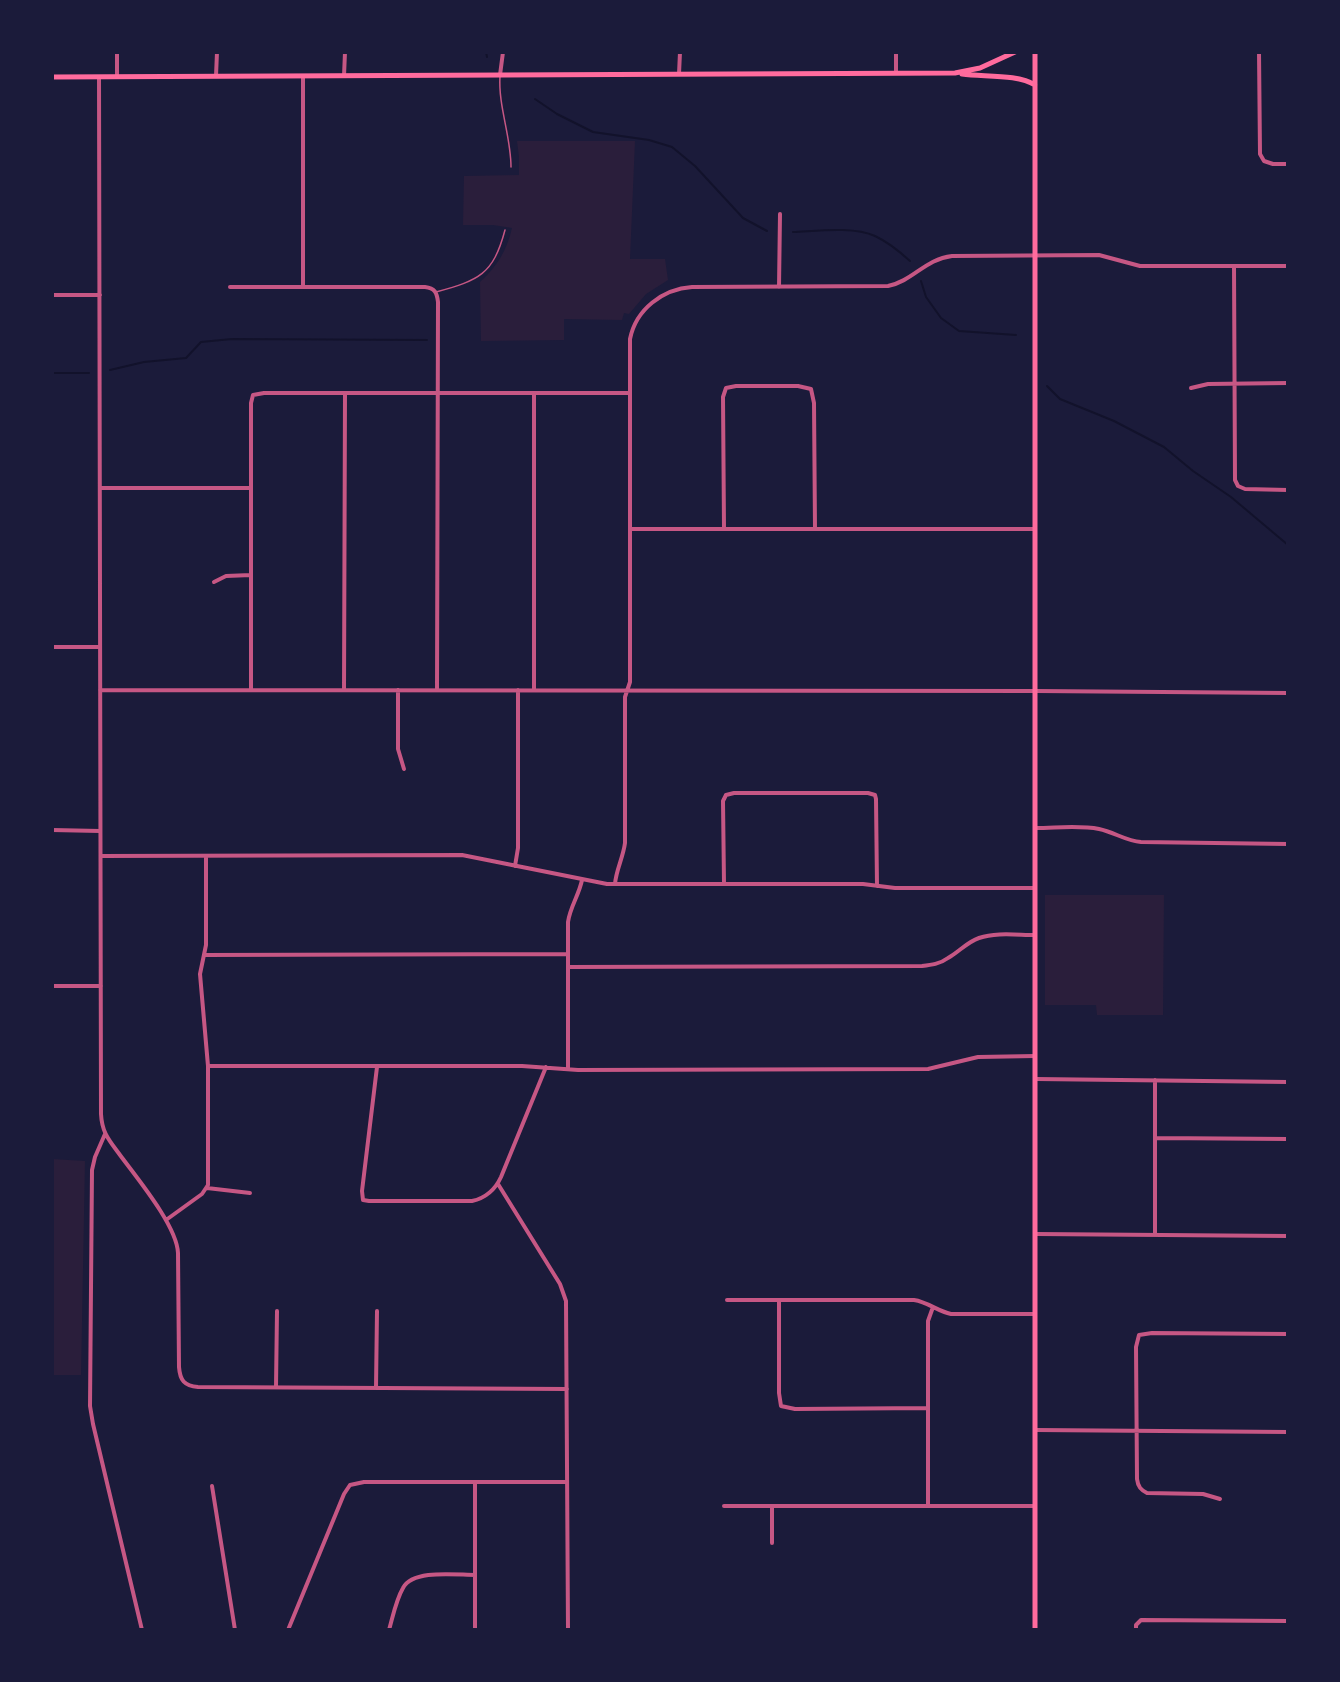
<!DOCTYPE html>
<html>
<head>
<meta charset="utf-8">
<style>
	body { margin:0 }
	#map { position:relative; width:1340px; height:1682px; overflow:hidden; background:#1b1b3a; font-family:"IBM Plex Sans",sans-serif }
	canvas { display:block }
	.frame { position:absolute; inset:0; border:54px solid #1b1b3a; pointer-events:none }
</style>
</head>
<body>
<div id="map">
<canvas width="1340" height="1682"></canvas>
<div class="frame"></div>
</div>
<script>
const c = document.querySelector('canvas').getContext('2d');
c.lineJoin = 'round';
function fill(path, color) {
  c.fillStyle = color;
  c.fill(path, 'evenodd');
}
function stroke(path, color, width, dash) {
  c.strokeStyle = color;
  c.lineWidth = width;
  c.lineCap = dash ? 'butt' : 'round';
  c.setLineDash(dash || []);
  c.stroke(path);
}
const green = new Path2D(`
	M 517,141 L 635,141 L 630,259 L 665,259 L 668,280 L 646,294 L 629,314 L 624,313 L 622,320 L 564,319 L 564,340 L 481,341 L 480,282 C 497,267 507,250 512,228 L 493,225 L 463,225 L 464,176 L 519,175 L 519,157 Z
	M 1045,895 L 1164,895 L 1163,1015 L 1097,1015 L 1096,1005 L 1045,1005 Z
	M 52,1159 L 85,1161 L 81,1375 L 53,1375 Z`);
const stream = new Path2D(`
	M 486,52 L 487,57
	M 535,99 L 557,114 L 593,132 L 649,140 L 672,147 L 695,166 L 743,218 L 767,231
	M 793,232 C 817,231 853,226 875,236 C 888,242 899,251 910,261
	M 921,281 L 926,297 L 941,318 L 959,331 L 1016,335
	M 110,370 L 144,362 L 186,358 L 201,342 L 232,339 L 427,340
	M 52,373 L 89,373
	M 1047,386 L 1060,399 L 1114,421 L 1164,447 L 1193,471 L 1231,497 L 1288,545`);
const service = new Path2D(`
	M 500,76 C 498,106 511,136 511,167
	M 436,292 C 479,280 493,275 505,230`);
const minor = new Path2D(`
	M 117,52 L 117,77
	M 1259,52 L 1260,154 L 1264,161 L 1273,164 L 1288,164
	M 896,73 L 896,52
	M 679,74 L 680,52
	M 500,75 L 503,52
	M 216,76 L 217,52
	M 303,76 L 303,287
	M 344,76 L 345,52
	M 99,77 L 101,1114 C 102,1133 109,1140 120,1155 C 137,1178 177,1226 178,1253 L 179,1367 C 180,1380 184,1386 198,1387 L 567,1389
	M 1234,266 L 1235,480 L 1238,486 L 1245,489 L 1288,490
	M 230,287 L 425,287 C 435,288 437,293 438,302 L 437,690
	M 779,287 L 780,214
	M 52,295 L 100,295
	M 1191,388 L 1208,384 L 1288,383
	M 534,393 L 534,690
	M 100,488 L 251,488
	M 630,529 L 1035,529
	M 724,529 L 723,397 L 726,388 L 736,386 L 798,386 L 811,389 L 814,403 L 815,529
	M 214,582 L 226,576 L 251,575
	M 52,647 L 100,647
	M 100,690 L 1036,691 L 1288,693
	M 251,690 L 251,403 L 253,395 L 264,393 L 630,393
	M 344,690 L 345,393
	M 398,690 L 398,749 L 404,769
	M 1036,828 C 1056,828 1079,825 1099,829 C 1114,832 1126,841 1141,842 L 1288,844
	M 52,830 L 100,831
	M 101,856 L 462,855 L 607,884 L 863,884 L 895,888 L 1035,888
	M 515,866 L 518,848 L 518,690
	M 615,884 C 616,870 623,858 625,843 L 625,697 L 630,682 L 630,339 C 636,309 663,289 692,287 L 888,286 C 913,281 925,259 952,256 L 1099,255 L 1140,266 L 1288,266
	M 724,884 L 723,801 L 726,795 L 734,793 L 868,793 L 875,795 L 876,799 L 877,886
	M 204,955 L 568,954
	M 568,967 L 922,966 C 931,965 940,964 948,958 C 959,952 967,942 979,938 C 996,932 1017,935 1035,935
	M 52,986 L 101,986
	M 208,1066 L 522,1066 L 578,1070 L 928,1069 L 978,1057 L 1035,1056
	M 377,1067 L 362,1191 L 363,1200 L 369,1201 L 472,1201 C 486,1198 495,1190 501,1177 L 546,1067
	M 568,1069 L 568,922 C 570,907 579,895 582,880
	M 1036,1079 L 1288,1082
	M 1155,1080 L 1155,1235
	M 105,1134 L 95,1157 L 92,1170 L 90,1406 L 93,1424 L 142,1630
	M 1155,1138 L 1288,1139
	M 498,1184 L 560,1284 L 566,1301 L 568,1630
	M 207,1188 L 250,1193
	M 166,1220 L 202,1194 L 208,1185 L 208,1066 L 200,974 L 206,945 L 206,856
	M 1036,1234 L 1288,1236
	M 727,1300 L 914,1300 C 928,1302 937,1311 951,1314 L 1035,1314
	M 779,1300 L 779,1393 L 781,1406 L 795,1409 L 928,1408
	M 276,1387 L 277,1311
	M 376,1388 L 377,1311
	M 1036,1430 L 1288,1432
	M 475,1482 L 475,1630
	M 212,1486 L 235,1630
	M 1220,1499 L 1203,1494 L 1147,1493 C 1141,1490 1138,1487 1137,1479 L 1136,1347 L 1139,1335 L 1152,1333 L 1288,1334
	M 724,1506 L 1035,1506
	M 772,1506 L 772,1543
	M 928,1506 L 928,1321 L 933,1307
	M 288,1630 L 344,1494 L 350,1485 L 364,1482 L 567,1482
	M 389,1630 C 393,1616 396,1600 403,1588 C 413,1569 456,1575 475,1575
	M 1136,1630 L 1136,1625 L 1141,1620 L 1288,1621`);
const secondary = new Path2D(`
	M 962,74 C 984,77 1018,74 1035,85
	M 52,77 L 955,73 L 980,68 L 1015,52
	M 1035,1630 L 1035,52`);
fill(green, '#2a1e3b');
stroke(stream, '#12122b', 2);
stroke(service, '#c65784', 1.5);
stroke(minor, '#c65784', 4);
stroke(secondary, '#ff6b9d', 5);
</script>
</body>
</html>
